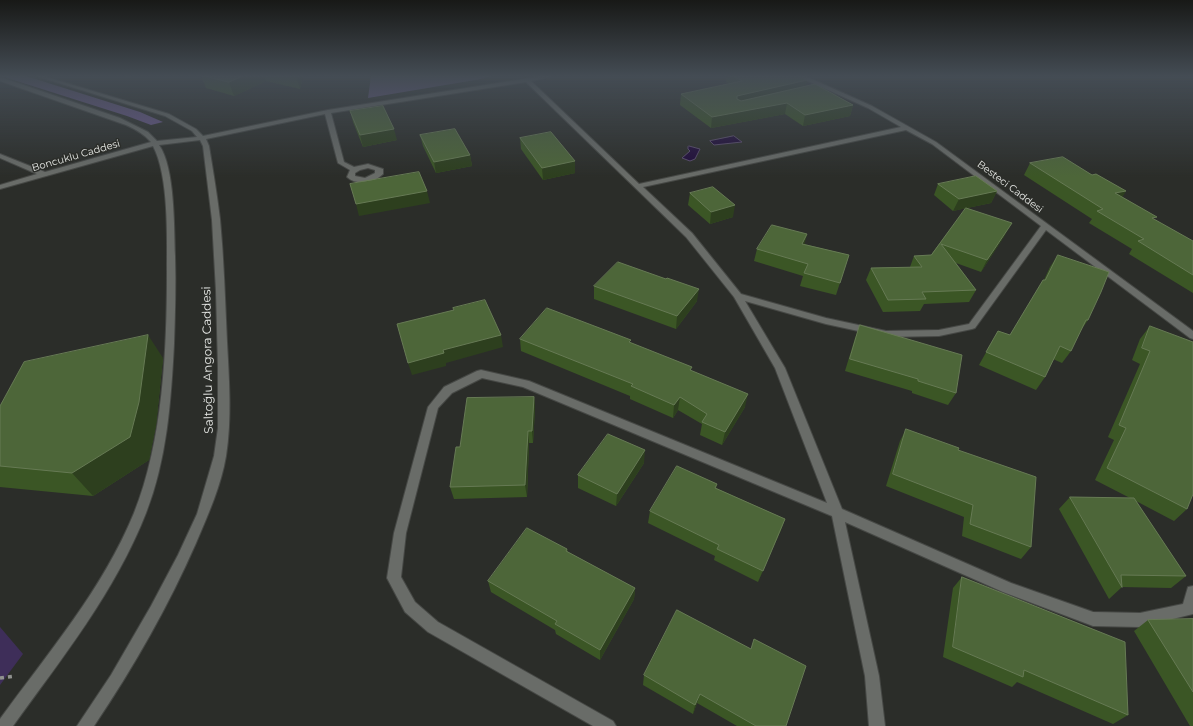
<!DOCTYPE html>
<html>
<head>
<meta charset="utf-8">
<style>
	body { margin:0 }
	canvas { display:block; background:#2b2d29 }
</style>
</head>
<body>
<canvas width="1193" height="726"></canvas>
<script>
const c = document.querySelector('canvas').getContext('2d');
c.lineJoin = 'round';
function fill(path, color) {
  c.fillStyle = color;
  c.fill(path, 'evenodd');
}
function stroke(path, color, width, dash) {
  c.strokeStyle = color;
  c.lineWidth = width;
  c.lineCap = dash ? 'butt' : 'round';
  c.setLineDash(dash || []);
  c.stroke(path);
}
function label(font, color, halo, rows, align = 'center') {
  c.font = font + ' Montserrat,sans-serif';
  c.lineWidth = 3;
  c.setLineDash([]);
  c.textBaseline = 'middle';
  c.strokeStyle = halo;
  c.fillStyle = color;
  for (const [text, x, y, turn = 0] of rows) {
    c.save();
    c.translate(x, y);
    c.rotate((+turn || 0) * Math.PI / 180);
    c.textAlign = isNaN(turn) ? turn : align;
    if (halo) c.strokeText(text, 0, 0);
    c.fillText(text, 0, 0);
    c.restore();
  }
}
const green = new Path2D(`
	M 0,627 L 23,654 L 0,685 Z`);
const forest = new Path2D(`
	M 1,76 L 26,76 L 140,112 L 163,122 L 151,125 L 127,116 Z
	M 371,76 L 493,76 L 481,79 L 368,98 Z`);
const water = new Path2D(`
	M 734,136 L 742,142 L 714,145 L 710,141 Z
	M 689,146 L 700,149 L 695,159 L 690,161 L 682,158 L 690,151 L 688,149 L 688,147 Z`);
const path = new Path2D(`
	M 0,678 L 15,676`);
const minor = new Path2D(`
	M 36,76 L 43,76 L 169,114 L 196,129 L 203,136 L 328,110 L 542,76 L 550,76 L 550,77 L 531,81 L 639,184 L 901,127 L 868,108 L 799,77 L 799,76 L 805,76 L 872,106 L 936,142 L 1193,331 L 1193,339 L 1190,338 L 1046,230 L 975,328 L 972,329 L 939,336 L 886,337 L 826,324 L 745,301 L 785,368 L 842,509 L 1011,583 L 1093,612 L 1140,613 L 1183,604 L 1188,587 L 1193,586 L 1193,614 L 1140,627 L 1093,626 L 1003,592 L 845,522 L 879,676 L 885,726 L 869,726 L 865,676 L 832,516 L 523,387 L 482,378 L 452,393 L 438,408 L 406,533 L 401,577 L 415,602 L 438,622 L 613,721 L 616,726 L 593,726 L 428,632 L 405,612 L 387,578 L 394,533 L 428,407 L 444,387 L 477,371 L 481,370 L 529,381 L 827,503 L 775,368 L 734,297 L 686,237 L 526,82 L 331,113 L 344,162 L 354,167 L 368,164 L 383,169 L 383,174 C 374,183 357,186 347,177 L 350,170 L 338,163 L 325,114 L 206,139 L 209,146 C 213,170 217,195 220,219 C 224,260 225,301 227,342 C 229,379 232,419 226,456 C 221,486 208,515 196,543 C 168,607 133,668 94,726 L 77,726 L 111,675 L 151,606 L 178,555 L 197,514 L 214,456 L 218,428 L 218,368 L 216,291 L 212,220 L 203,146 L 200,140 L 159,145 C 175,167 174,228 175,256 C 176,285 175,314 174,344 C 171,401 167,459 146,513 C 115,592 62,658 13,726 L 0,726 L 0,719 C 48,653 103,589 134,513 C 163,441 167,349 167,272 C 167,237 169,176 153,146 L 0,189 L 0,185 L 37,174 L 0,158 L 0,154 L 45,172 L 151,142 C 144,134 135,129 126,125 L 0,81 L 0,77 L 120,118 L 148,132 L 157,141 L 197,137 L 192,131 L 165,116 ZM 906,130 L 932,144 L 1041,226 L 969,324 L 939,330 L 886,331 L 826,318 L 741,294 L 692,233 L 643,187 ZM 368,168 L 375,170 L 375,173 L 365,178 L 355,176 L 355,173 L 360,170 Z`);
const wall = new Path2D(`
	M 122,76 L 133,76 L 128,77 Z
	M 201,76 L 303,76 L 300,89 L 266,81 L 234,96 L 206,88 Z
	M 727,76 L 798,76 L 807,80 L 805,86 L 853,105 L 850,116 L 803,126 L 785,114 L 711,128 L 680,105 L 681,94 L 729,84 L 726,82 Z
	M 350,111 L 397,140 L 363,147 L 353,122 Z
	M 420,135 L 470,155 L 472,166 L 436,173 L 423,146 Z
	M 520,138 L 575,161 L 575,173 L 543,180 L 521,149 Z
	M 1030,163 L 1122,197 L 1155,220 L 1193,241 L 1193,293 L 1129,254 L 1132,249 L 1089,223 L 1092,219 L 1024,175 Z
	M 938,184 L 997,191 L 991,203 L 967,208 L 1005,235 L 981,272 L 956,263 L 976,290 L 969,302 L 924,304 L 920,311 L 883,312 L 866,280 L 871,268 L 910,267 L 914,256 L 931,255 L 966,208 L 953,211 L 934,195 Z
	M 690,193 L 733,217 L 710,224 L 688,205 Z
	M 807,234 L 804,244 L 849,255 L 836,295 L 800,286 L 803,276 L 754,261 L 757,249 Z
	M 1058,255 L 1088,320 L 1081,330 L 1071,351 L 1062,363 L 1053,359 L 1045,377 L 1036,390 L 979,365 L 998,331 L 1010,335 L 1044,280 L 1050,267 Z
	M 594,286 L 697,301 L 676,329 L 594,299 Z
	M 860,325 L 956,393 L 948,405 L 912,393 L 912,391 L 845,371 L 855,338 Z
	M 1150,326 L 1187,509 L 1174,521 L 1136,501 L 1186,576 L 1171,588 L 1122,587 L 1109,599 L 1059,509 L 1070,497 L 1130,498 L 1095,480 L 1114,440 L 1108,437 L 1140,364 L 1132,360 L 1140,339 Z
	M 520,339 L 631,343 L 691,371 L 745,407 L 722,445 L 700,435 L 702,424 L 678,410 L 673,418 L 630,399 L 630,396 L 521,351 Z
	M 163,358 L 156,425 L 149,460 L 93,496 L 0,487 L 0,406 Z
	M 534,397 L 535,409 L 533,443 L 529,443 L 527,497 L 454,499 L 450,487 L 460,447 Z
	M 906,429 L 958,450 L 1031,547 L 1021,559 L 962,536 L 964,517 L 886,486 L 900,441 Z
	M 644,463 L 616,506 L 578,488 L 578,475 Z
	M 717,484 L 716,488 L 785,519 L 781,530 L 758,582 L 714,560 L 715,556 L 648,523 L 650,511 Z
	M 567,549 L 568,552 L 635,588 L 634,599 L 600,660 L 556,634 L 555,630 L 491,592 L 488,581 Z
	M 962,577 L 1128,715 L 1113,724 L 1017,682 L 1012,687 L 943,657 L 953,588 Z
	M 677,610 L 786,726 L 737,726 L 697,703 L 693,714 L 643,685 L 644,675 Z
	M 1193,619 L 1193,726 L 1190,726 L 1134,631 L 1148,620 Z`);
const shadedWall = new Path2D(`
	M 243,76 L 264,76 L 266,81 L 234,96 L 229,82 Z
	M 296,76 L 303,76 L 300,89 Z
	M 807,80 L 804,91 L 736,107 L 737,96 Z
	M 787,103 L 785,114 L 711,128 L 712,117 Z
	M 853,105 L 850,116 L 803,126 L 805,115 Z
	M 394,129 L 397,140 L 363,147 L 360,135 Z
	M 470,155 L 472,166 L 436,173 L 434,162 Z
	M 575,161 L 575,173 L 543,180 L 542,168 Z
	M 427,191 L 430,203 L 359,216 L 356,204 Z
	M 997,191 L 991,203 L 953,211 L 959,199 Z
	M 1126,191 L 1119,203 L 1115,193 Z
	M 735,205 L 733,217 L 710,224 L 711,212 Z
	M 1012,223 L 1005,235 L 981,272 L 987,260 Z
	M 807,234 L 804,246 L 802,244 Z
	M 699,289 L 697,301 L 676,329 L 677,316 Z
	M 148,335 L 163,358 L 156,425 L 149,460 L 93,496 L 72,473 Z
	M 501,335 L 503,347 L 446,363 L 446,366 L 412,375 L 408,363 L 443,350 Z
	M 748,394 L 745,407 L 722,445 L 725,432 Z
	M 534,397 L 535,409 L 533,443 L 532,431 Z
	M 680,397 L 678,410 L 673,418 L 674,405 Z
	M 528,431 L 529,443 L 527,497 L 525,485 Z
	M 645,450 L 644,463 L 616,506 L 617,494 Z
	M 785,519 L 781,530 L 758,582 L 763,571 Z
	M 635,588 L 634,599 L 600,660 L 600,650 Z
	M 700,694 L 697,703 L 693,714 L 695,705 Z`);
const building = new Path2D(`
	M 205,76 L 243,76 L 229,82 Z
	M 733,76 L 798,76 L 807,80 L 737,96 L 737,99 L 741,101 L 815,84 L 853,105 L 805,115 L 787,103 L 712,117 L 681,94 L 742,81 Z
	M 383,106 L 394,129 L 360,135 L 350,111 Z
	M 455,129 L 470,155 L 434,162 L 420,135 Z
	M 551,132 L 575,161 L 542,168 L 520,138 Z
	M 1063,157 L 1092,175 L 1096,174 L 1126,191 L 1115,193 L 1157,217 L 1152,218 L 1193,241 L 1193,275 L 1138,241 L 1144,239 L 1097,211 L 1103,209 L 1030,163 Z
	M 419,172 L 427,191 L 356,204 L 350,184 Z
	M 976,176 L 997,191 L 959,199 L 938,184 Z
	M 713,187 L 735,205 L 711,212 L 690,193 Z
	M 966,208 L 1012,223 L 987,260 L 941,244 L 976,290 L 922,292 L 926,299 L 888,300 L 871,268 L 922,267 L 914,256 L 931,255 Z
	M 772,225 L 807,234 L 802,244 L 849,255 L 840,283 L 804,273 L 808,264 L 757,249 Z
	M 1058,255 L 1109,272 L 1101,292 L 1088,320 L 1086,320 L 1071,351 L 1060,346 L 1045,377 L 986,352 L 998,331 L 1010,335 L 1043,280 L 1045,280 Z
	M 618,262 L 666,279 L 667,278 L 699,289 L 677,316 L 594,286 Z
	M 485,300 L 501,335 L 443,350 L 444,353 L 408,363 L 397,324 L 454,310 L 453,308 Z
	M 547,308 L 631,340 L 629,342 L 692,367 L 690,370 L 748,394 L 725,432 L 702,422 L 707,414 L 680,397 L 674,405 L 631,386 L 633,384 L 520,339 Z
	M 860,325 L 962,355 L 956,393 L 918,381 L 918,379 L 850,359 Z
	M 1150,326 L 1193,342 L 1193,494 L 1187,509 L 1107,468 L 1126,428 L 1119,425 L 1150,351 L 1142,348 Z
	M 148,335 L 139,402 L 130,437 L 72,473 L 0,466 L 0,406 L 24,362 Z
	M 534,397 L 532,431 L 528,431 L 525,485 L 450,487 L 456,447 L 460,447 L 467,398 Z
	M 906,429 L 959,448 L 958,450 L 1036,477 L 1031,547 L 970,524 L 973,505 L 893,474 Z
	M 608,434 L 645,450 L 617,494 L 578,475 Z
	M 677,466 L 717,484 L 715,488 L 785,519 L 763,571 L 717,549 L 719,545 L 650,511 Z
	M 1070,497 L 1134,498 L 1186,576 L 1121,575 L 1122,587 Z
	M 527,528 L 567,549 L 566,551 L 635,588 L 600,650 L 555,624 L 557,621 L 488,581 Z
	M 962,577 L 1125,642 L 1128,715 L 1024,670 L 1023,677 L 953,647 Z
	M 677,610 L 751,649 L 754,639 L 806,666 L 786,726 L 756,726 L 700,694 L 695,705 L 644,675 Z
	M 1193,619 L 1193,692 L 1148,620 Z`);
const farStreetnames = [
	["Boncuklu Caddesi",76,156,-16],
	["Besteci Caddesi",1010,187,37]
];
const streetNames = [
	["Saltoğlu Angora Caddesi",208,360,-91]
];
fill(green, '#3e2e59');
fill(forest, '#6b588f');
fill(water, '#1f0a3a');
stroke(water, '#5b4d6e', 1);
stroke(minor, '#464845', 2);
stroke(path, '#90928f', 3.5, [4, 4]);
fill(minor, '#696c68');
fill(wall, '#3b5625');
fill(shadedWall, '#2d3f1e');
fill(building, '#4d6639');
stroke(building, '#667a54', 1);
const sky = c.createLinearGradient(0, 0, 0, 177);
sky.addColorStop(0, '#181917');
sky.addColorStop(0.43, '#444c54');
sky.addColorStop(1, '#444c5400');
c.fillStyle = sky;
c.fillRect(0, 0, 1193, 177);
label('10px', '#e7e9e6', '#2b2d29', farStreetnames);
label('12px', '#e7e9e6', '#2b2d29', streetNames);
</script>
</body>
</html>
